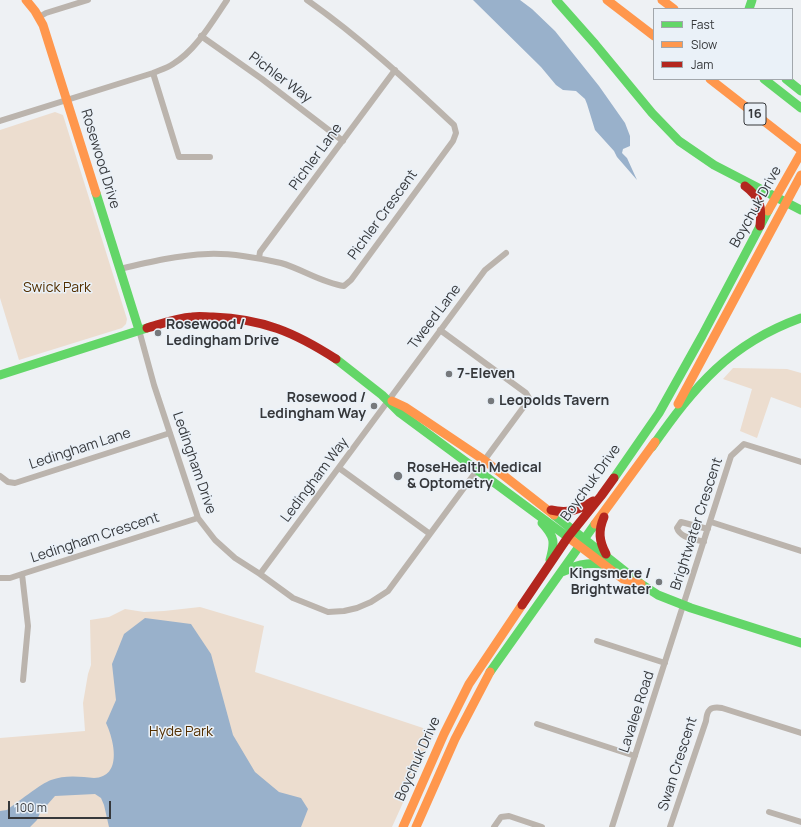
<!DOCTYPE html>
<html>
<head>
<meta charset="utf-8">
<style>
	body { margin:0 }
	#map { position:relative; width:801px; height:827px; overflow:hidden; background:#eef1f4; font-family:Manrope,sans-serif }
	canvas { display:block }
	.legend { position:absolute; left:653px; top:8px; width:140px; height:72px; box-sizing:border-box; background:#eaf1f8; border:1px solid #a2a7ac; margin:0; padding:5px 7px; list-style:none; font-size:12px; color:#36383b }
	.legend li { display:flex; align-items:center; gap:8px; height:20px }
	.legend b { width:20px; border:1px solid #a2a7ac }
	.scale { position:absolute; left:8px; top:801px; width:103px; height:18px; box-sizing:border-box; border:2px solid #36383b; border-top:0; padding-left:5px; font-size:12px; line-height:14px; white-space:nowrap; color:#36383b; -webkit-text-stroke:3px #eaf1f8; paint-order:stroke }
</style>
</head>
<body>
<div id="map">
<canvas width="801" height="827"></canvas>
<ul class="legend">
<li><b style="height:5px;background:#63d668"></b>Fast</li>
<li><b style="height:5px;background:#ff974d"></b>Slow</li>
<li><b style="height:5px;background:#b3261e"></b>Jam</li>
</ul>
<div class="scale">100 m</div>
</div>
<script>
const c = document.querySelector('canvas').getContext('2d');
c.lineJoin = 'round';
function fill(path, color) {
  c.fillStyle = color;
  c.fill(path, 'evenodd');
}
function stroke(path, color, width, dash) {
  c.strokeStyle = color;
  c.lineWidth = width;
  c.lineCap = dash ? 'butt' : 'round';
  c.setLineDash(dash || []);
  c.stroke(path);
}
function label(font, color, halo, rows, align = 'center') {
  c.font = font + ' Manrope,sans-serif';
  c.lineWidth = 3;
  c.setLineDash([]);
  c.textBaseline = 'middle';
  c.strokeStyle = halo;
  c.fillStyle = color;
  for (const [text, x, y, turn = 0] of rows) {
    c.save();
    c.translate(x, y);
    c.rotate((+turn || 0) * Math.PI / 180);
    c.textAlign = isNaN(turn) ? turn : align;
    if (halo) c.strokeText(text, 0, 0);
    c.fillText(text, 0, 0);
    c.restore();
  }
}
const green = new Path2D(`
	M 55,112 L 63,115 L 127,319 L 126,324 L 122,328 L 19,360 L 0,298 L 0,130 Z
	M 733,368 L 787,369 L 801,373 L 801,408 L 771,397 L 757,438 L 740,431 L 752,389 L 723,379 Z
	M 200,607 L 264,626 L 255,672 L 435,732 L 392,827 L 0,827 L 0,738 L 85,731 L 83,703 L 88,674 L 91,665 L 90,620 L 109,617 L 125,609 L 144,612 L 164,611 Z`);
const water = new Path2D(`
	M 473,0 L 520,0 L 532,9 L 555,31 L 599,86 L 625,123 L 630,136 L 630,146 L 623,149 L 622,153 L 627,158 L 637,180 L 617,157 L 614,151 L 595,130 L 587,104 L 585,99 L 576,91 L 563,90 L 556,85 L 541,67 Z
	M 145,618 L 191,624 L 211,654 L 233,735 L 255,772 L 279,792 L 301,798 L 308,809 L 301,827 L 109,827 L 104,805 L 101,798 L 95,794 L 55,796 L 40,813 L 37,820 L 30,827 L 0,827 L 0,811 L 7,810 C 15,804 42,783 51,780 C 61,776 73,776 84,777 C 87,777 91,778 94,778 C 123,777 114,740 106,723 L 116,700 L 112,664 L 124,634 Z`);
const street = new Path2D(`
	M 39,17 L 46,13 L 88,0
	M 201,36 L 262,79 L 343,141
	M 153,73 L 179,157 L 210,157
	M 0,121 L 153,73 C 160,70 167,68 173,64 C 196,50 212,22 227,0
	M 259,258 L 260,252 L 395,70
	M 120,269 C 149,262 178,255 208,254 C 229,253 260,258 281,263 C 302,269 322,283 344,286 L 351,280 L 453,141 L 456,133 L 454,125 C 407,81 360,37 307,0
	M 139,330 L 154,385 L 198,518 L 215,540 L 235,558 L 260,574 L 293,598 L 328,612 L 344,611 L 357,608 L 371,602 L 388,591 L 528,401 L 529,398 L 526,393 L 440,330
	M 339,468 L 430,534
	M 0,476 L 8,482 L 15,483 L 170,433
	M 711,522 L 801,551
	M 704,542 C 695,539 680,538 677,528 L 681,522 L 708,529
	M 22,574 L 28,626 L 23,680
	M 260,574 L 485,270 L 506,253
	M 0,578 L 10,578 L 22,574 L 198,518
	M 597,641 L 665,663
	M 537,724 L 635,756
	M 769,812 L 801,822
	M 494,827 L 501,817 L 509,816 L 542,827
	M 612,827 L 731,456 L 744,444 L 801,462
	M 670,827 L 706,721 C 707,710 710,706 722,708 L 801,733`);
const fast = new Path2D(`
	M 556,0 L 595,44 L 652,113 L 679,141 L 714,165 L 801,210
	M 749,9 L 752,0
	M 764,79 L 801,108
	M 786,79 L 801,91
	M 96,193 L 139,330
	M 336,359 L 382,395 L 400,413 L 569,538
	M 0,375 L 147,328
	M 652,447 C 695,386 729,344 801,318
	M 614,478 L 659,413 L 702,336 L 768,211
	M 554,515 L 641,584 L 658,595 L 691,608 L 801,643
	M 542,523 C 555,537 555,542 550,560
	M 562,572 C 575,566 586,562 601,564
	M 490,672 L 595,524`);
const slow = new Path2D(`
	M 26,0 L 35,11 L 43,25 L 96,193
	M 607,0 L 654,36
	M 662,0 L 674,9
	M 710,79 L 801,150
	M 768,211 L 801,153
	M 392,401 L 405,407 L 484,460 L 554,515
	M 678,404 L 801,175
	M 595,524 L 655,442
	M 569,538 L 623,579 L 641,584
	M 403,827 L 444,734 L 469,684 L 522,605
	M 416,827 L 455,739 L 490,672`);
const jam = new Path2D(`
	M 745,186 C 761,198 762,207 760,226
	M 147,328 C 161,324 176,318 192,317 C 199,316 206,317 213,317 C 263,319 294,332 336,359
	M 551,510 C 568,514 579,510 593,501
	M 604,517 C 598,531 599,541 606,554
	M 522,605 L 568,537 L 601,496 L 614,478`);
const markers = [
	[158,333,4,"#76797c"],
	[449,374,4,"#76797c"],
	[491,401,4,"#76797c"],
	[374,406,4,"#76797c"],
	[398,476,5,"#76797c"],
	[659,582,4,"#76797c"]
];
const shields = [
	[755,114,22]
];
const shieldNames = [
	["16",755,114]
];
const streetNames = [
	["Pichler Way",280,78,37],
	["Pichler Lane",316,157,-54],
	["Rosewood Drive",100,159,73],
	["Boychuk Drive",756,207,-61],
	["Pichler Crescent",383,215,-54],
	["Tweed Lane",435,317,-53],
	["Ledingham Lane",80,449,-18],
	["Ledingham Drive",194,463,71],
	["Ledingham Way",315,480,-53],
	["Boychuk Drive",591,483,-54],
	["Brightwater Crescent",697,524,-72],
	["Ledingham Crescent",95,538,-18],
	["Lavalee Road",637,712,-72],
	["Boychuk Drive",418,759,-66],
	["Swan Crescent",678,764,-72]
];
const parkNames = [
	["Swick Park",57,288],
	["Hyde Park",181,732]
];
const poiNames = [
	["Rosewood /",166,325],
	["Ledingham Drive",166,341],
	["7-Eleven",457,374],
	["Rosewood /",366,398,"right"],
	["Ledingham Way",366,414,"right"],
	["Leopolds Tavern",499,401],
	["RoseHealth Medical",407,468],
	["& Optometry",407,484],
	["Kingsmere /",651,574,"right"],
	["Brightwater",651,590,"right"]
];
fill(green, '#ecddcf');
fill(water, '#99b1cb');
stroke(street, '#bbb4ad', 6);
stroke(fast, '#63d668', 9);
stroke(slow, '#ff974d', 9);
stroke(jam, '#b3261e', 9);
for (const [x, y, r, color] of markers) {
  const dot = new Path2D();
  dot.arc(x, y, r, 0, 2 * Math.PI);
  c.fillStyle = color;
  c.fill(dot);
  stroke(dot, '#eaf1f8', 1.5);
}
for (const [x, y, w] of shields) {
  const box = new Path2D();
  box.roundRect(x - w / 2, y - 11, w, 22, 3);
  c.fillStyle = '#eaf1f8';
  c.fill(box);
  stroke(box, '#36383b', 1);
}
label('bold 13px', '#36383b', null, shieldNames);
label('14px', '#36383b', '#eaf1f8', streetNames);
label('14px', '#532f00', '#eaf1f8', parkNames);
label('bold 14px', '#36383b', '#eaf1f8', poiNames, 'left');
</script>
</body>
</html>
